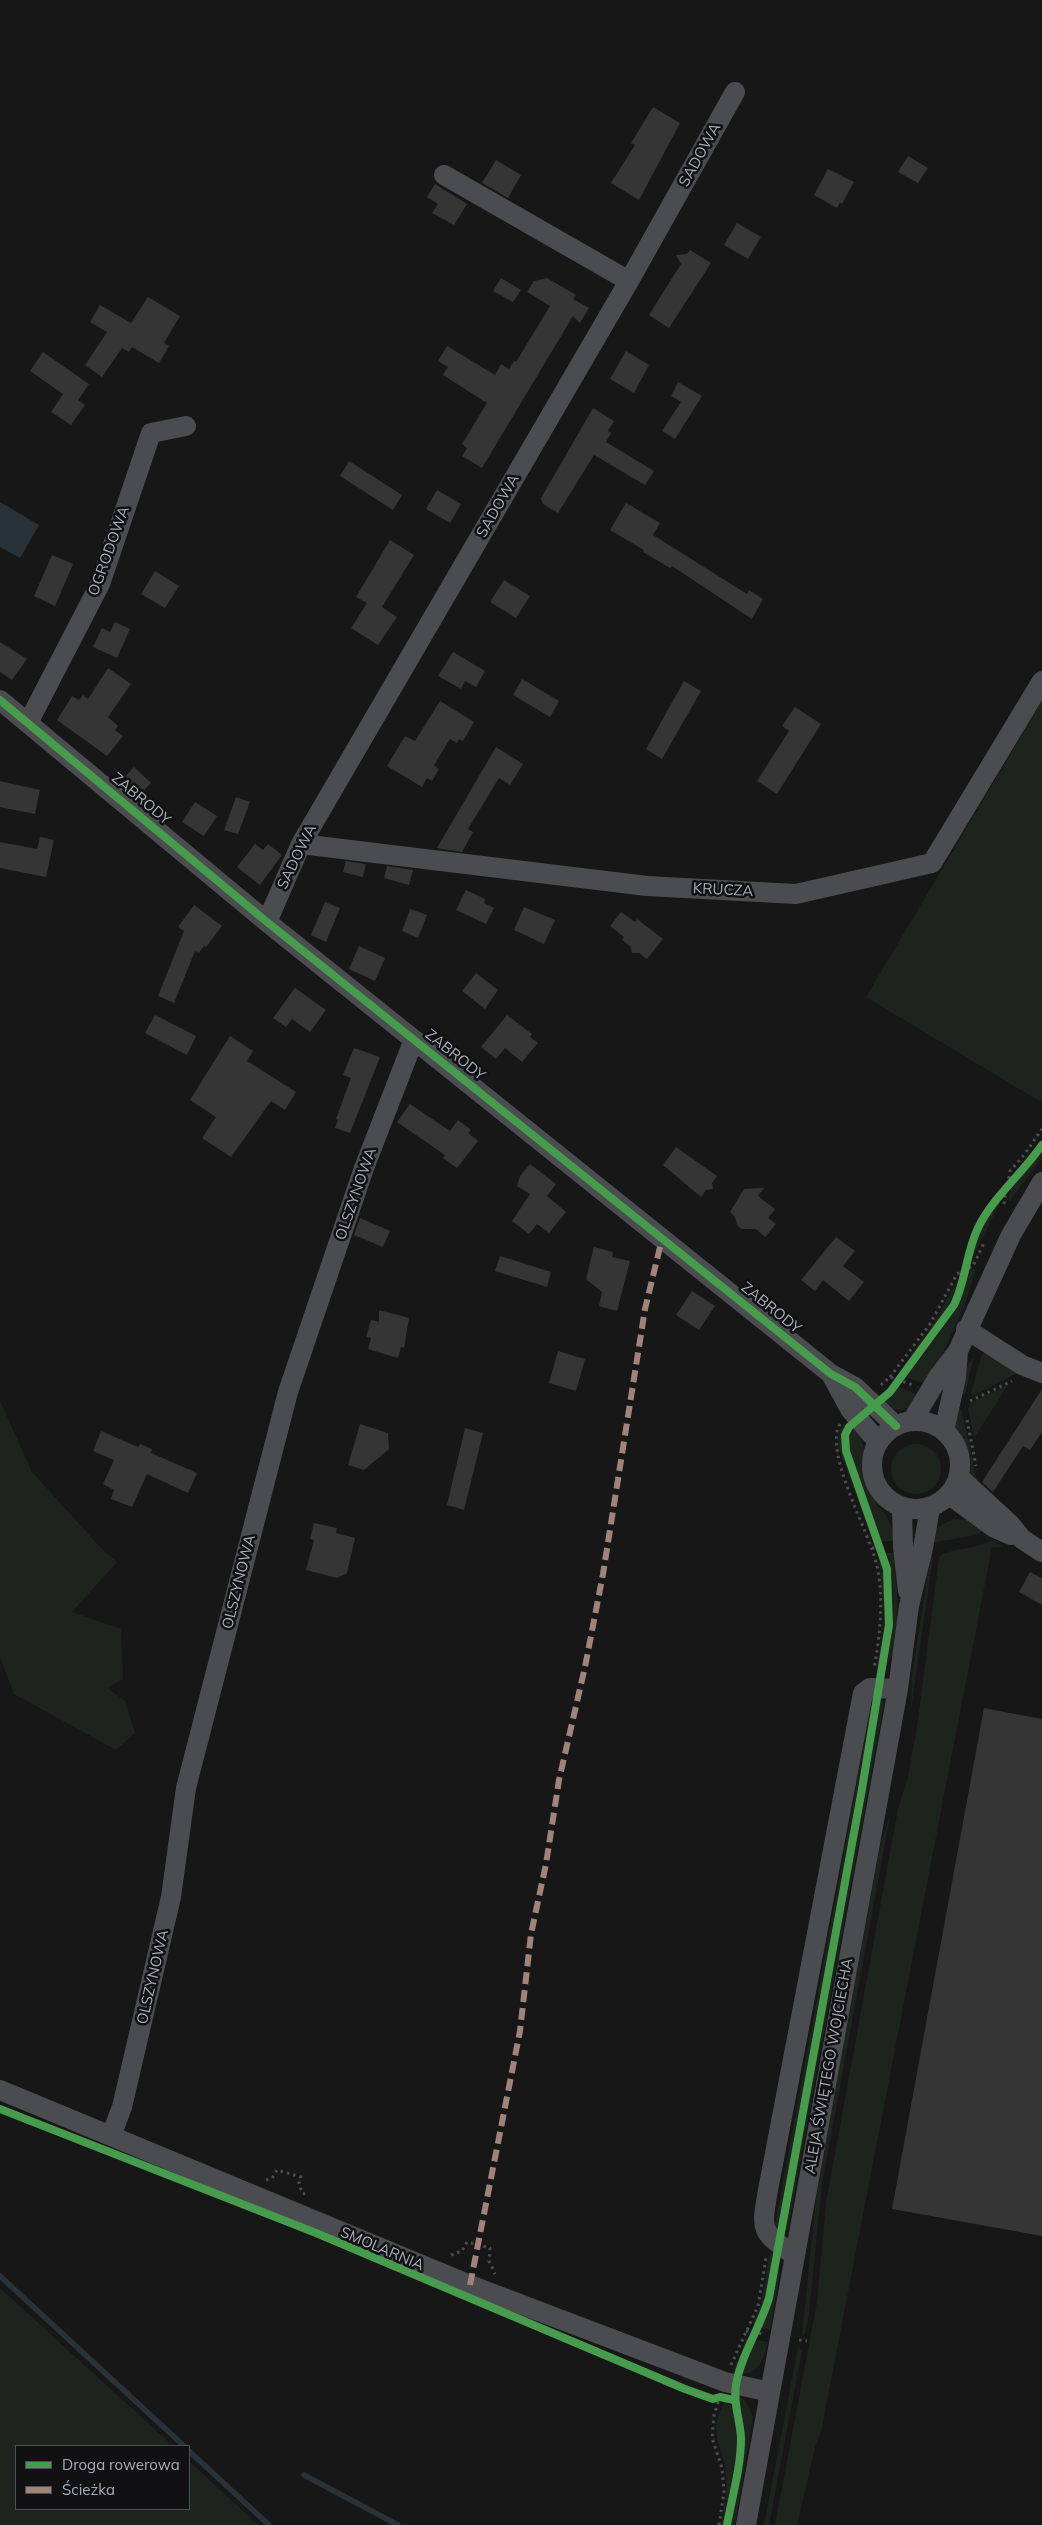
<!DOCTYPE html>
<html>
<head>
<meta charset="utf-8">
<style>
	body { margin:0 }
	#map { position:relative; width:1042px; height:2525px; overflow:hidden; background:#171717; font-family:Mulish,sans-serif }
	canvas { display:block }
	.legend { position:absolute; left:15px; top:2445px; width:175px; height:65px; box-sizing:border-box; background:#111113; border:1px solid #4d4f55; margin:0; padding:6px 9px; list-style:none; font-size:15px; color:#a8adb8 }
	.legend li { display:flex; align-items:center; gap:10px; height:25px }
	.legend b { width:25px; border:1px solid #4d4f55 }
</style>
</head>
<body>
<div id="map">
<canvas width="1042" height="2525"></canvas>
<ul class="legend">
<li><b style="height:6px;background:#469c4c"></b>Droga rowerowa</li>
<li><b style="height:6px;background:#a18479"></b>Ścieżka</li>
</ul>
</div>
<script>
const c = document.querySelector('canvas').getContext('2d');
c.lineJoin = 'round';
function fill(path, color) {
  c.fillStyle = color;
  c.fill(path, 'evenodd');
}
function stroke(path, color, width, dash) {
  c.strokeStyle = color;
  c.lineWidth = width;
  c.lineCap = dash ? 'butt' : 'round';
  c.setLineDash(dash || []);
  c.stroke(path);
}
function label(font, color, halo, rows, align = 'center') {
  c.font = font + ' Mulish,sans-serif';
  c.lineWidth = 5;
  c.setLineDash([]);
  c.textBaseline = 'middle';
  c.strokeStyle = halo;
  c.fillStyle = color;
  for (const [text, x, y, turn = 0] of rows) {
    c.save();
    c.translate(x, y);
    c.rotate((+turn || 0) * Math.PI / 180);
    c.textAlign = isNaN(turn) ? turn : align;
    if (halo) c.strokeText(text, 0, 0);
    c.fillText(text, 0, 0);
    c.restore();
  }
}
const green = new Path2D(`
	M 1042,701 L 1042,1099 L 1041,1102 L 866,997 Z
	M 1042,1151 L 1042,1158 L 1009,1202 L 1010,1190 Z
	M 1002,1199 L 969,1264 C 973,1239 987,1218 1002,1199 Z
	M 976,1268 L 965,1305 L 928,1385 L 906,1377 C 929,1345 960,1313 967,1272 Z
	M 960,1276 L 949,1305 L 900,1375 L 899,1372 L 933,1324 Z
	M 986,1353 L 1017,1373 L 973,1396 L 971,1393 L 982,1354 Z
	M 974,1356 L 965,1394 L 959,1396 L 967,1366 Z
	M 1008,1385 L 974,1438 L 968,1409 L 971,1403 Z
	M 899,1387 L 922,1396 C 907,1410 902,1416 882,1404 Z
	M 0,1401 L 32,1472 L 100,1547 L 117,1562 L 72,1612 L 121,1629 L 123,1679 L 107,1688 L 125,1701 L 135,1733 L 116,1750 L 14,1694 L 0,1657 Z
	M 959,1408 L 962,1411 L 978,1486 L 969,1476 L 965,1452 L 955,1430 L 954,1424 Z
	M 850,1419 L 851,1421 L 842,1432 L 841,1448 L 875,1540 L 871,1537 L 838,1446 L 840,1430 Z
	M 855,1426 C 872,1453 858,1459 866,1483 C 874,1508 892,1511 894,1541 L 881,1541 L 848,1450 L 848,1437 Z
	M891 1469a25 25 0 1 1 50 0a25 25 0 1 1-50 0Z
	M 953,1519 L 967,1520 L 984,1530 L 977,1535 L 930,1543 L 938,1527 Z
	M 991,1540 L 1004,1547 L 992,1547 L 821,2432 L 815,2447 L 797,2525 L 775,2525 L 817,2302 L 826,2202 L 836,2148 L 898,1809 L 908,1777 L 917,1727 L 939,1558 C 943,1548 979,1550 991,1540 Z
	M 879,1553 C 893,1590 886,1635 879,1673 L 876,1675 L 884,1619 Z
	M 886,1553 L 894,1553 C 896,1585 904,1639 887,1666 C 892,1633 899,1584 886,1553 Z
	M 931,1554 L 933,1557 L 911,1709 L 912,1675 Z
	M 875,1695 L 777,2233 L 774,2230 L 873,1696 Z
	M 881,1697 L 884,1703 L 872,1769 L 788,2229 L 783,2233 Z
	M 891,1811 L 822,2184 L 809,2314 L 805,2333 L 802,2336 L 817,2188 L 880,1846 Z
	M 770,2252 L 773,2254 L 763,2308 L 755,2325 L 753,2323 L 761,2303 Z
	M 778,2262 L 780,2273 L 770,2330 L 761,2328 L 769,2307 Z
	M 0,2288 L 173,2446 L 16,2446 L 16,2509 L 189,2509 L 189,2461 L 258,2525 L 0,2525 Z
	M 746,2339 L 749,2339 L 735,2375 L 732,2374 Z
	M 756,2340 L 768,2342 C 764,2357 760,2373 742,2374 Z
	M 798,2347 L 802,2351 L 769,2525 L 764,2525 Z
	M 738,2396 L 746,2401 L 753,2417 L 735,2525 L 731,2525 C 735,2498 743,2470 744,2443 C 745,2428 735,2410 738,2396 Z
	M 725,2402 L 732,2406 L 737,2430 L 738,2444 L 724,2525 L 721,2525 C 724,2508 728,2491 726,2474 C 723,2444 706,2433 725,2402 Z`);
const water = new Path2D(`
	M 0,502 L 39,525 L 20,558 L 0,547 Z`);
const stream = new Path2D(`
	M 0,2276 L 184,2446
	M 189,2451 L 269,2525
	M 304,2475 L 398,2525`);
const building = new Path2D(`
	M 653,107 L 680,123 L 639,200 L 611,183 L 635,145 L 631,143 Z
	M 908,156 L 928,168 L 918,183 L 898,172 Z
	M 496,160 L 521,175 L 508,198 L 482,183 Z
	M 828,169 L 854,182 L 842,204 L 840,202 L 837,208 L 814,195 Z
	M 435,184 L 467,204 L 454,225 L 432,213 L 438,204 L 427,197 Z
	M 737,223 L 761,237 L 748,259 L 724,245 Z
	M 690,250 L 711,263 L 669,328 L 649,315 L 681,264 L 676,255 L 687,254 Z
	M 501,278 L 521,290 L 513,302 L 493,291 Z
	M 547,278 L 576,295 L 573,299 L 589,308 L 580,323 L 573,316 L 482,468 L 462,456 L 467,448 L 462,444 L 487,403 L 443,375 L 448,367 L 438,361 L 447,346 L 495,375 L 501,364 L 509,369 L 514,361 L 516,362 L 550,306 L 527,292 L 534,281 Z
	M 148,297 L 180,316 L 164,343 L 169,346 L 159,363 L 132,347 L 129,352 L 122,348 L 102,377 L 85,365 L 107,332 L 90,322 L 100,305 L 131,323 Z
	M 626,351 L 649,365 L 634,393 L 610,379 Z
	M 43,352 L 89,384 L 78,400 L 85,405 L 71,425 L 51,412 L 63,394 L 30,371 Z
	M 678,382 L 702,396 L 675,439 L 662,431 L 681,402 L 671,396 Z
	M 593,408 L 614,421 L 608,431 L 611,433 L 606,442 L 654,471 L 645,485 L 594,455 L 558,513 L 543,504 L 541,498 Z
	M 349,461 L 402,495 L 393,510 L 340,476 Z
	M 437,490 L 461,504 L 450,523 L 426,509 Z
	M 626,503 L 660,523 L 653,535 L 747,594 L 749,590 L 763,599 L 752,619 L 672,566 L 670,568 L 643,552 L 644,550 L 610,530 Z
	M 390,540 L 414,555 L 382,607 L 397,617 L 378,645 L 351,628 L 367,603 L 356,597 Z
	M 52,555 L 73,564 L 55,606 L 34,596 Z
	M 155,571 L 179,586 L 165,608 L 141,594 Z
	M 504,580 L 530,596 L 516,618 L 490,602 Z
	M 115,622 L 130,629 L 117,658 L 93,647 L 102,628 L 110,632 Z
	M 0,642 L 27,659 L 12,680 L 0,672 Z
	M 453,652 L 485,671 L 476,687 L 465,681 L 461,689 L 438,676 Z
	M 108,668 L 131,684 L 108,717 L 118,726 L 115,730 L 123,736 L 107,756 L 57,720 L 72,696 L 79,700 L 83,695 L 88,699 Z
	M 522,679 L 559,701 L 550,717 L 513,695 Z
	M 684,681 L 701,691 L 662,759 L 646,749 Z
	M 440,701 L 474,722 L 463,741 L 459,739 L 457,743 L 450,739 L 434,765 L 439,769 L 432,781 L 427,778 L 422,787 L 387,766 L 405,736 L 415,741 Z
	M 795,707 L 821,724 L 777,794 L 757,781 L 789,731 L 782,726 Z
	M 496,747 L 523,764 L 510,785 L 499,778 L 468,829 L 473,832 L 462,852 L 437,848 Z
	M 134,767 L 151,783 L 137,798 L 119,783 Z
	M 0,781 L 40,790 L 35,814 L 0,807 Z
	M 236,797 L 250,802 L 238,834 L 224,830 Z
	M 195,802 L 217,816 L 204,836 L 182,822 Z
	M 40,837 L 54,840 L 46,877 L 0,868 L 0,842 L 37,849 Z
	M 255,844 L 263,850 L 268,844 L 282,855 L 260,885 L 237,867 Z
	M 346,861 L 366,864 L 363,877 L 343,872 Z
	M 387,866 L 413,870 L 409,885 L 384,878 Z
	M 466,890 L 485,899 L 484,903 L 494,908 L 486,924 L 456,910 Z
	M 325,902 L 340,908 L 326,942 L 311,935 Z
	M 194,905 L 222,926 L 206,947 L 204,946 L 199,953 L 195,951 L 174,1003 L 158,996 L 184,931 L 178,927 Z
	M 524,907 L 555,920 L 544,944 L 514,930 Z
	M 410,909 L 427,915 L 418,938 L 402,931 Z
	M 621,912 L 635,922 L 637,919 L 663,939 L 647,959 L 639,953 L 632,953 L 630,946 L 622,940 L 624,937 L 610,926 Z
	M 359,946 L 385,958 L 375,981 L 349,969 Z
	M 476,973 L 498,990 L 485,1009 L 462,991 Z
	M 295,988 L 326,1010 L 310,1032 L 292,1019 L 286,1027 L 273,1018 Z
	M 155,1015 L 196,1036 L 187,1055 L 145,1033 Z
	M 507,1015 L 532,1034 L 530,1037 L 538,1043 L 522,1062 L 505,1048 L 496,1059 L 481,1047 Z
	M 230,1036 L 253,1051 L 247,1061 L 296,1092 L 285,1110 L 271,1101 L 231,1157 L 202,1138 L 216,1117 L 190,1100 Z
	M 354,1048 L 380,1057 L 350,1133 L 335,1128 L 338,1120 L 336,1119 L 351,1078 L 343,1075 Z
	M 410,1104 L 450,1131 L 458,1120 L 471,1130 L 468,1133 L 478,1141 L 457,1168 L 443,1158 L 445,1155 L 397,1122 Z
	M 676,1147 L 717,1176 L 712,1183 L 713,1189 L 706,1190 L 701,1197 L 663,1165 Z
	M 530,1164 L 556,1184 L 547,1196 L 566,1212 L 549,1233 L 537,1224 L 529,1234 L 512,1221 L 530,1194 L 517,1186 L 520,1176 Z
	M 764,1188 L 758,1196 L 775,1209 L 768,1218 L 776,1224 L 765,1237 L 756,1229 L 741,1229 L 737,1225 L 735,1217 L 730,1212 L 744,1189 Z
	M 360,1218 L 390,1231 L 383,1247 L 354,1235 Z
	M 836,1237 L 855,1251 L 843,1266 L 864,1282 L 849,1301 L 823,1280 L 815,1291 L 801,1280 Z
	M 594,1247 L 613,1252 L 612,1257 L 630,1261 L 617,1311 L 599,1306 L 602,1292 L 586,1279 Z
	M 500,1256 L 551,1272 L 547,1287 L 495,1271 Z
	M 692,1291 L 715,1306 L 699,1330 L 676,1315 Z
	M 379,1310 L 409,1318 L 404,1348 L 401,1347 L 398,1358 L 368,1349 L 371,1338 L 366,1337 L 371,1320 L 379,1322 Z
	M 558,1351 L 585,1359 L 576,1391 L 549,1383 Z
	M 1042,1389 L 1042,1432 L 1030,1450 L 1023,1446 L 993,1492 L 982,1482 Z
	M 360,1424 L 388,1433 L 389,1449 L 364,1470 L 348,1465 Z
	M 465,1428 L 483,1433 L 464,1510 L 447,1505 Z
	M 101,1431 L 138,1447 L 140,1444 L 152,1449 L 151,1453 L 197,1473 L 188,1493 L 147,1474 L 132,1507 L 111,1499 L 114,1490 L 103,1484 L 114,1460 L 93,1451 Z
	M 314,1523 L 337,1528 L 336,1533 L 355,1538 L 347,1573 L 337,1578 L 306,1570 L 314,1540 L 310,1539 Z
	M 1030,1572 L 1042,1578 L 1042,1605 L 1019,1592 Z
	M 984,1708 L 1042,1719 L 1042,2236 L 892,2209 Z`);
const path = new Path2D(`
	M 1004,1204 L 1010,1171 L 1024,1155 L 1042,1129
	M 890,1377 L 930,1324 L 957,1274 L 973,1266 L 984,1243
	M 881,1385 L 890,1377 L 913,1385
	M 970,1401 L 1012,1381
	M 967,1420 L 976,1466
	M 840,1424 C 823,1452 870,1533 877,1566 C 884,1599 880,1635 874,1669
	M 872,1548 L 884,1548
	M 266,2180 L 272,2178 L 277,2170 L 301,2177 L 299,2183 L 302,2193 L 305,2194
	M 451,2255 L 462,2251 L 467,2242 L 490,2248 L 489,2261 L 495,2274
	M 746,2331 L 763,2334
	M 799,2340 L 807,2341
	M 731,2365 L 758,2306 L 766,2258
	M 719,2525 L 724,2492 L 722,2468 L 712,2438 L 714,2415 L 719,2399`);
const minor = new Path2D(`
	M 444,175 L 629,281
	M 0,700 L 267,922 L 831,1374 L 855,1387 L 896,1426
	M 28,723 L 100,584 L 151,433 L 186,426
	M 301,844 L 647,886 L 796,894 L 932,863 L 1042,681
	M 267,922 L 301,844 L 629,281 L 735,92
	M 966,1329 L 1022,1365 L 1042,1373
	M 831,1374 L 850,1409 L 878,1442
	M872 1465a44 44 0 1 1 88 0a44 44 0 1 1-88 0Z
	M 912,1421 L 939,1376 L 958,1351 L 1011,1235 L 1042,1182
	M 944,1431 L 956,1377 L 958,1351
	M 959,1477 L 1010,1524 L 1022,1539 L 1042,1552
	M 948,1496 L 955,1499 L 993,1527 L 1011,1535
	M 902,1508 L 903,1547 L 908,1591
	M 0,2090 L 470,2285 L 725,2382 L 770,2392
	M 111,2136 L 122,2107 L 171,1897 L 186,1788 L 288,1392 L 364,1168 L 411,1047 L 416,1041
	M 794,2255 C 760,2231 761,2231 768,2190 L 863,1693 L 870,1688 L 898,1689
	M 746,2525 L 898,1689 L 909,1606 L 923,1548 L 930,1508`);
const quiet = new Path2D(`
	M 470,2285 L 520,2031 L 531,1934 L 546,1864 L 559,1780 L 585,1667 L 603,1574 L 645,1309 L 662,1239`);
const cycleway = new Path2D(`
	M 0,700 L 267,922 L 831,1374 L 855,1387 L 896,1426
	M 0,2109 L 316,2233 L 685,2389 L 713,2399 L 720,2397 L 734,2400
	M 727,2525 C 732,2497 741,2467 741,2438 C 740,2419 733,2404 736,2385 C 741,2355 760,2328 769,2298 L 862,1789 L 889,1625 L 887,1569 L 846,1451 L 845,1435 L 849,1427 L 890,1392 L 954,1305 C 966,1280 966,1253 978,1228 C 993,1197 1022,1174 1042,1145`);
const streetNames = [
	["SADOWA",700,155,-61],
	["SADOWA",498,506,-60],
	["OGRODOWA",109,551,-70],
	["ZABRODY",141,799,40],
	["SADOWA",297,857,-64],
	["KRUCZA",723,890,3],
	["ZABRODY",455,1055,39],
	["OLSZYNOWA",356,1194,-71],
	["ZABRODY",771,1308,39],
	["OLSZYNOWA",239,1582,-76],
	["OLSZYNOWA",153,1977,-77],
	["ALEJA ŚWIĘTEGO WOJCIECHA",829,2066,-80],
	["SMOLARNIA",382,2249,23]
];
fill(green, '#1d241e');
fill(water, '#2a3239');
stroke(stream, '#2a3239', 5.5);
fill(building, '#353536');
stroke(path, '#4d4e52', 3, [2.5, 4]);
stroke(minor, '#4b4c50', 20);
stroke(quiet, '#a18479', 6, [12, 6]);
stroke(cycleway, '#469c4c', 8);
label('15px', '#a8adb8', '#111113', streetNames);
</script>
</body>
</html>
